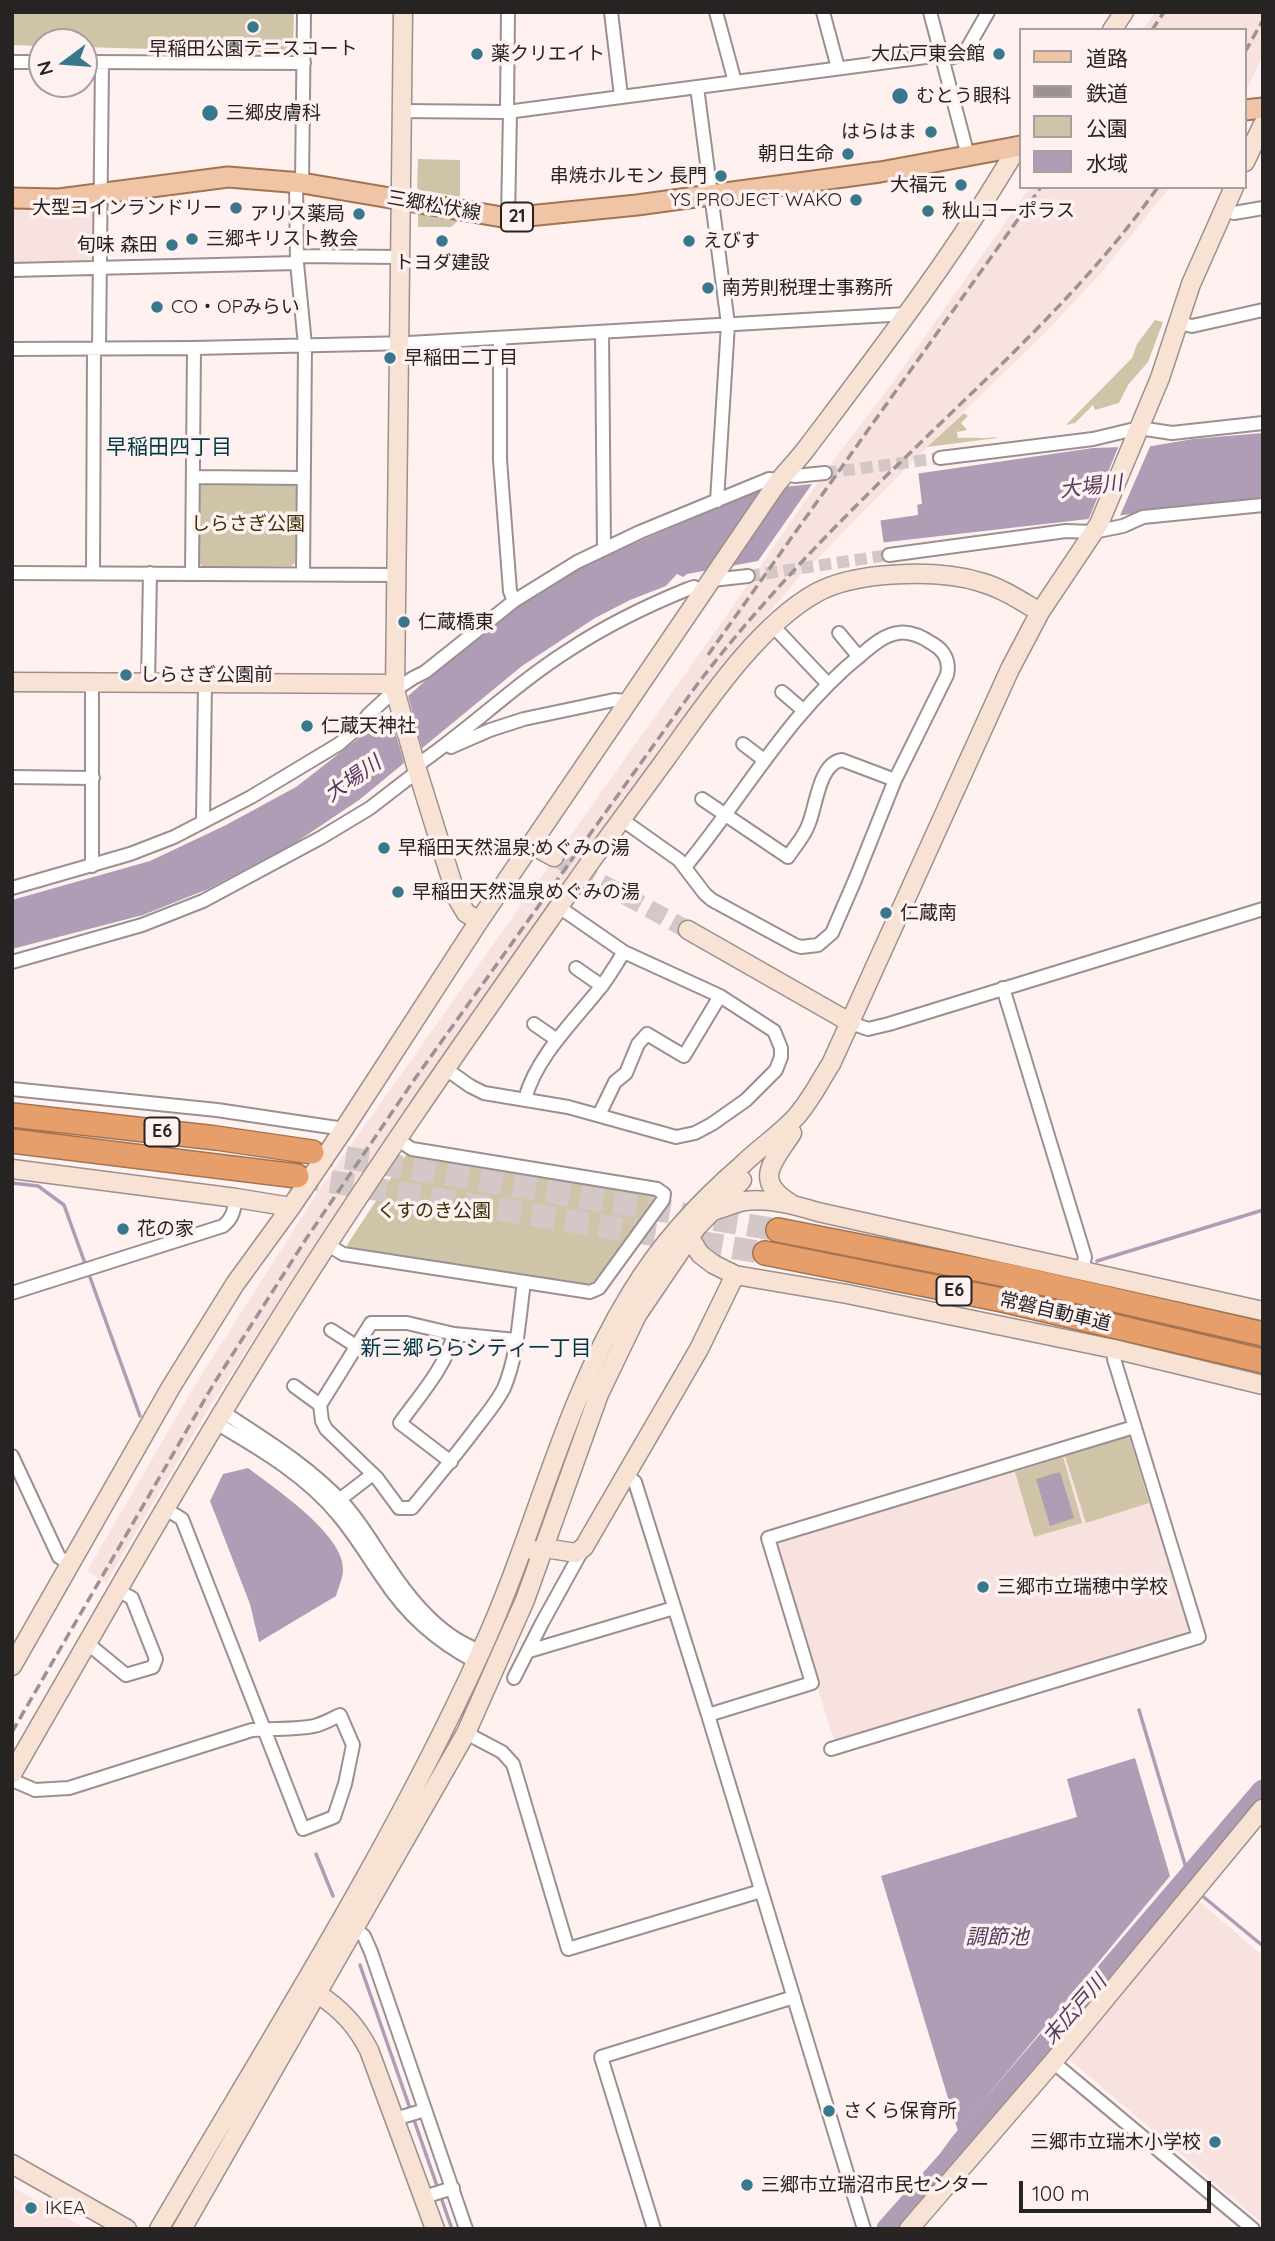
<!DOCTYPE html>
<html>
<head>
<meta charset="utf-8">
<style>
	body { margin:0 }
	#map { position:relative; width:1275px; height:2241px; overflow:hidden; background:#fef1f0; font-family:Quicksand,"Noto Sans JP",sans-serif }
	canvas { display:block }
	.frame { position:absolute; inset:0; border:14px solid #272323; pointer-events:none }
	.legend { position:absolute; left:1019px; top:28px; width:228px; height:161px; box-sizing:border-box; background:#fef1f0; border:2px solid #a89f9e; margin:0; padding:9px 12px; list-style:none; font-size:21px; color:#272323 }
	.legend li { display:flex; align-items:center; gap:14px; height:35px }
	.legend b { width:35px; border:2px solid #a89f9e }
	.north { position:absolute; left:28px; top:28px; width:70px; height:70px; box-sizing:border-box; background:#fef1f0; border:2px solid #a89f9e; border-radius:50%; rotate:254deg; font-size:19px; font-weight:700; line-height:28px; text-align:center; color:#272323 }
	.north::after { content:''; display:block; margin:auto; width:24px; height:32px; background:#38788c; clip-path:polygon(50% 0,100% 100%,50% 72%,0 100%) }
	.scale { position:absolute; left:1019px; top:2181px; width:192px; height:32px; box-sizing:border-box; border:4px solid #272323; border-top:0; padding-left:9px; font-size:21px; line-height:24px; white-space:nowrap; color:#272323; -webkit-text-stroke:5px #fef1f0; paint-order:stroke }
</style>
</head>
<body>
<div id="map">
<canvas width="1275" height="2241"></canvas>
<div class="frame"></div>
<ul class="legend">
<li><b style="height:9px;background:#f0c5a6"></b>道路</li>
<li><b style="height:9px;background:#9b9291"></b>鉄道</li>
<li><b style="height:19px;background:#cfc4a7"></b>公園</li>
<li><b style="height:19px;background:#af9cb5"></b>水域</li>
</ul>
<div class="north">N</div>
<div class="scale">100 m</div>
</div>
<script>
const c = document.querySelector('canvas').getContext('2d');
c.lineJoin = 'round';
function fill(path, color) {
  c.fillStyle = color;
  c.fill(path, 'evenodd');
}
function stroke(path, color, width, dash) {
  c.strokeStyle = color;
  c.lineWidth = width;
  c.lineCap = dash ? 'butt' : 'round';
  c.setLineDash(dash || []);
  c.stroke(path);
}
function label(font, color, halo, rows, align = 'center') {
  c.font = font + ' Quicksand,"Noto Sans JP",sans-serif';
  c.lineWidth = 7;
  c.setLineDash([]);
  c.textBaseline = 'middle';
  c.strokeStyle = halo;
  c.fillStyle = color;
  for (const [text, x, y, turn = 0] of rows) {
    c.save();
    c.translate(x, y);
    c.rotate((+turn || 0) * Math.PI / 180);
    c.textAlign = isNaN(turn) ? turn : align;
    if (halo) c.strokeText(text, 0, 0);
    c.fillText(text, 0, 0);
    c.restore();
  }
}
const built = new Path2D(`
	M 1155,12 L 1263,12 L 1263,56 L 1245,92 L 1245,30 L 1143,30 Z
	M 1030,187 L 1170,187 L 1101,273 L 1048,330 L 927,447 L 801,575 L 706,687 L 422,1085 L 346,1196 L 211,1405 L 106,1583 L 87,1571 L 195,1385 L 321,1187 L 722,622 L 829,466 L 888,389 Z
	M 90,203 L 95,207 L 95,258 L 91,261 L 12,263 L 12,205 Z
	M 1127,1434 L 1131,1437 L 1191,1626 L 1187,1633 L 839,1742 L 833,1738 L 775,1548 L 778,1540 Z
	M 1199,1901 L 1263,1956 L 1263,2224 L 1071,2061 L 1069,2053 Z
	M 12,2187 L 86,2229 L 12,2229 Z`);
const green = new Path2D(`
	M 12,12 L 294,12 L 293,48 L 287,53 L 84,47 L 84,42 L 42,42 L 42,46 L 12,45 Z
	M 418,159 L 460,160 L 460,197 L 419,190 L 417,187 Z
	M 418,213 L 459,220 L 451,227 L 418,227 Z
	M 1155,320 L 1163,322 L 1148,362 L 1128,385 L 1119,403 L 1095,410 L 1093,405 L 1075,423 L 1066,425 L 1132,358 L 1137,344 Z
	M 964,413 L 968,416 L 961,423 L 967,430 L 957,432 L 958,438 C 971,437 982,439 995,437 L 997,438 L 927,447 Z
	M 202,481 L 293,481 L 298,486 L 295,563 L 291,566 L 203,567 L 198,562 L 198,484 Z
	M 406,1155 L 654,1195 L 656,1201 L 596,1283 L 589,1286 L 349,1249 L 347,1245 Z
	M 1129,1436 L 1149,1503 L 1086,1523 L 1065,1456 Z
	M 1063,1457 L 1082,1523 L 1034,1537 L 1015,1472 Z`);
const water = new Path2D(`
	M 1263,433 L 1263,499 L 879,543 L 877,521 L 918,515 L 915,474 L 1093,448 L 1152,446 L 1193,439 Z
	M 812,484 L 758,561 L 687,574 L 683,577 L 677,574 L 666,586 L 630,600 L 595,618 L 522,666 L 359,800 L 292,845 L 208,889 L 143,915 L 12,949 L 12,900 L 150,861 L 226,825 L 296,787 L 368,731 L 480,633 L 534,595 L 573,571 L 602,557 L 763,489 Z
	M 248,1468 C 273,1487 345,1535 343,1570 C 343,1578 338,1588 336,1596 L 259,1642 L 250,1604 L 210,1501 L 223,1474 Z
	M 1060,1472 L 1074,1518 L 1050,1526 L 1036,1479 Z
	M 1135,1758 L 1170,1876 L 958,2131 L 881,1876 L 1077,1817 L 1067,1779 Z`);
const pier = new Path2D(`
	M 1152,442 L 1118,520 L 1087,523 L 1120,443 Z
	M 914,470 L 918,470 L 922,504 L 915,505 L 911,474 Z
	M 880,517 L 884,546 L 879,547 L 876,544 L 874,521 L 875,518 Z
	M 407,692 L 423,752 L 405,766 L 388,707 Z`);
const stream = new Path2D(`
	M 12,1183 L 38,1186 L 64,1205 L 140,1416
	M 1097,1261 L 1263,1210
	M 1139,1710 L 1189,1878
	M 316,1854 L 333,1896
	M 1200,1894 L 1263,1946
	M 360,1965 L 452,2229`);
const river = new Path2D(`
	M 888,2229 L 948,2162 L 962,2143 L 1263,1791`);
const streetTunnel = new Path2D(`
	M 825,473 L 940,458
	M 748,576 L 889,555`);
const secondaryTunnel = new Path2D(`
	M 554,857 L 688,930`);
const highwayTunnel = new Path2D(`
	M 312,1152 L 778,1230
	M 297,1176 L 765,1253`);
const street = new Path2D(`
	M 611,12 L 621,96
	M 716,12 L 735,82
	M 823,12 L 838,68
	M 930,12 L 968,156
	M 942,60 L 964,54 L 988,12
	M 12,62 L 42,62
	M 84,62 L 304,63
	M 697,87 L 728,324 L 717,501
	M 402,111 L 507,112 L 941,55
	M 507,112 L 508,12
	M 296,183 L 297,263 L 305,345 L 303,574
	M 302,183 L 304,12
	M 1225,210 L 1234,213 L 1263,208
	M 508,218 L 510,112
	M 298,256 L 399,257
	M 12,270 L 297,263
	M 1179,323 L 1192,326 L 1263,310
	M 602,332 L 604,549
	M 500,338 L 500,460 L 510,591 L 514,601
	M 12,349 L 194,348 L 409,343 L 907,314
	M 99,349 L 102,62
	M 940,458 L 1093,439 L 1139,428 L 1172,433 L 1263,423
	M 785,474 L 795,476 L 825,473
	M 193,477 L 304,478
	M 889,555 L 1066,531 L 1093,532 L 1123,526 L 1143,517 L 1263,505
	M 12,573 L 396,575
	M 93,573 L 94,350
	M 192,573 L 194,348
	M 712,580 L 748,576
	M 773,626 L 827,683
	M 839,633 L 859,657
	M 148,684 L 150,573
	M 782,692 L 803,710
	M 743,744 L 764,760
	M 451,747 L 490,730 L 524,719 L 614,700 L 629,701
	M 416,766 C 469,730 515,684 569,650 C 607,625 646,606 688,589 L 694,587 L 703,593
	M 12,777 L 93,778
	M 702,799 L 788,857 C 795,846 805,836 809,823 C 816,807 819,763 842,760 L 895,780
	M 621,819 L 679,860 L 705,894 L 712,900 L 795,945 L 801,947 L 818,945 L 832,933 L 855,880 L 895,780 L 947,675 C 950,662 945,651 933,644 C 924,638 910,631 898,633 C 884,635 873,645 862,654 C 788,713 744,796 685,867
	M 203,821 L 205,684
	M 92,866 L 92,683
	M 12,888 L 130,854 L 174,837 L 251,797 L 339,744 L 361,725 L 368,715 L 395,690 L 413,678 L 425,672 L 514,601 L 577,562 L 640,532 L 769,479 L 780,480
	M 12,962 L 142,925 L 203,901 L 322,837 L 370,808 L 418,771
	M 576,968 L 602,986
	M 1003,988 L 1085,1257 L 1082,1269
	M 851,1023 L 868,1029 L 889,1024 L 1263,909
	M 534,1024 L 557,1040
	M 446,1069 L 470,1086 L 484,1093 L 568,1107 L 676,1137 L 695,1133 L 712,1124 L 746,1100 L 776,1070 L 781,1057 L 781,1048 L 774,1031 L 720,996 L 624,952 L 559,907
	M 12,1089 L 217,1110 L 344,1129
	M 525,1099 C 536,1057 574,1021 600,988 C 609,977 616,964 624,952
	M 599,1115 L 615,1082 L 626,1073 L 638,1044 L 647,1034 L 684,1056 L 720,996
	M 328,1245 L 343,1254 L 590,1292 L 599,1288 L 663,1200 L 664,1194 L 657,1189 L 412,1149 L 398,1140
	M 12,1293 L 223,1226 C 233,1218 234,1210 236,1198
	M 331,1330 L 356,1346
	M 516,1340 L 454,1334 L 407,1323 L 371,1323 L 320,1405 L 322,1421 L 326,1429 L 377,1478 L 399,1508 L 412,1508 C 434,1481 456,1455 476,1428 C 486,1415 497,1402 504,1388 C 518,1355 519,1317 524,1282
	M 294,1386 L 320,1405
	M 223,1412 C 266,1440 310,1467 345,1505 C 362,1524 374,1546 388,1566 C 405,1592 427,1620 453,1637 C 461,1643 472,1647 481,1652
	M 216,1423 C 260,1449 307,1476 339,1516 C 355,1535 368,1557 382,1577 C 407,1615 436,1641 476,1662
	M 12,1456 L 59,1557 L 70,1564
	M 451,1462 L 400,1423 C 420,1395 445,1368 454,1334
	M 626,1475 L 635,1482 L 640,1498 L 708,1715 L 812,1683 L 768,1538 L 1134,1427
	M 339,1500 L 373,1474
	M 87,1643 L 126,1675 L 153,1667 L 156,1659 L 132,1598 L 117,1590
	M 529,1651 L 674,1608
	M 514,1678 L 542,1623 L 584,1547
	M 708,1715 L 864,2229
	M 466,1733 L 502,1752 L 513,1764 L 568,1949 L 761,1891
	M 831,1749 L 1199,1637 L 1114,1359 L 1114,1349
	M 12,1780 L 35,1790 L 69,1788 L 252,1730 C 272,1728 295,1730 314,1726 C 323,1724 331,1719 340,1715 L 353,1745 L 345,1784 L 334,1817 L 303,1829 L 182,1519 L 164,1508
	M 355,1929 L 364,1936 L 371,1952 L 466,2229
	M 1053,2062 L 1253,2229
	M 395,2119 L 425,2110
	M 424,2197 L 453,2188
	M 654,2229 L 601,2057 L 794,1997`);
const secondary = new Path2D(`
	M 403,12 L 395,690 L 416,766 L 457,898 L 466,913 L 479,921
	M 1112,30 L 1124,12
	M 1245,162 L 1263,124
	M 12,682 L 395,684
	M 532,845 L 554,857
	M 688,930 L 851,1023
	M 12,1169 L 236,1198 L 291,1207
	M 790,1203 C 752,1180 774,1161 792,1133
	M 713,1211 C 723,1208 735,1203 745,1201 C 769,1198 795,1205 818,1212 L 1263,1311
	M 685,1230 L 700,1254 L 713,1264 L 735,1275 L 847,1294 L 1114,1349 L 1263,1385
	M 534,1551 L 545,1548 L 576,1553 L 584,1547 L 699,1349 L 735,1275
	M 12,1666 L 171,1387 L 235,1284 L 291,1207 L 344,1129 L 479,921 L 775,486 C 785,473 796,462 806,449 C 880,351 956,253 1018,146
	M 12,1774 C 97,1626 181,1478 271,1333 C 371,1172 482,1016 591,861 C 616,827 640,794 665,760 C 704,706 758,625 816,593 C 855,571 938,569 980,582 C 1002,588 1021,601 1040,612
	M 318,1994 C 341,2009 356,2025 369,2050 L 435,2229
	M 12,2164 L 127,2229
	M 159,2229 C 270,2039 390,1852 481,1651 C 536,1532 561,1407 631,1293 C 660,1245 699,1202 742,1165 C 758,1149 778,1136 793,1120 C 809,1104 819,1082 831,1064 L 1010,669 L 1040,612 L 1099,524 L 1160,378 L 1191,284 L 1234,187
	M 182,2229 L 466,1733 L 525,1600 L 599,1394 L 637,1315 L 696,1228 L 742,1180
	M 909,2229 L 1053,2062 L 1262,1809`);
const primary = new Path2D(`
	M 1245,110 L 1263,108
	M 12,198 L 59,199 L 228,177 L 302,183 L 508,218 L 637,205 L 880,172 L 1021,146`);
const highway = new Path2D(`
	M 12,1115 L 216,1138 L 312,1152
	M 12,1141 L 297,1176
	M 778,1230 L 1006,1275 L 1263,1334
	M 765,1253 L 1002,1300 L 1263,1361`);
const rail = new Path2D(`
	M 1152,30 L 1164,12
	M 1245,52 L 1263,20
	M 708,655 L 1041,187
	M 12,1732 L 213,1385 L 306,1239 L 414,1080 L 696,686 C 761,601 835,525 912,451 C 998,367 1088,286 1158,187`);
const markers = [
	[253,27,7,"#38788c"],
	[477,54,7,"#38788c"],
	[999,54,7,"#38788c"],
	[900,96,9,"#38788c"],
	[210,113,9,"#38788c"],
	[931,132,7,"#38788c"],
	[848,154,7,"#38788c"],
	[721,176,7,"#38788c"],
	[961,185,7,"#38788c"],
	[856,200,7,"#38788c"],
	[236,208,7,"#38788c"],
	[928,211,7,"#38788c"],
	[359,214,7,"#38788c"],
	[192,239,7,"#38788c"],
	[442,241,7,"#38788c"],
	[689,241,7,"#38788c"],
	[172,245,7,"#38788c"],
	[708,288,7,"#38788c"],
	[157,307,7,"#38788c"],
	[390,358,7,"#38788c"],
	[404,622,7,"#38788c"],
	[126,675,7,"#38788c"],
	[307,726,7,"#38788c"],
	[384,848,7,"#38788c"],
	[398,892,7,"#38788c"],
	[886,913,7,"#38788c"],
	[123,1229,7,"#38788c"],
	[983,1587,7,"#38788c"],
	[829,2111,7,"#38788c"],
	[1215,2142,7,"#38788c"],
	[747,2185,7,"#38788c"],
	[31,2208,7,"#38788c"]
];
const shields = [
	[517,217,32],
	[162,1132,35],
	[954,1291,35]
];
const shieldNames = [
	["21",517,217],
	["E6",162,1132],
	["E6",954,1291]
];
const poiNames = [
	["早稲田公園テニスコート",253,49,"center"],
	["薬クリエイト",491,54],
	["大広戸東会館",985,54,"right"],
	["むとう眼科",916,96],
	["三郷皮膚科",226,113],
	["はらはま",917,132,"right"],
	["朝日生命",834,154,"right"],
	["串焼ホルモン 長門",707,176,"right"],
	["大福元",947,185,"right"],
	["YS PROJECT WAKO",842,200,"right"],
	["大型コインランドリー",222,208,"right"],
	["秋山コーポラス",942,211],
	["アリス薬局",345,214,"right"],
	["三郷キリスト教会",206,239],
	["えびす",703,241],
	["旬味 森田",158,245,"right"],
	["トヨダ建設",442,263,"center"],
	["南芳則税理士事務所",722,288],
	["CO・OPみらい",171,307],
	["早稲田二丁目",404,358],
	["仁蔵橋東",418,622],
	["しらさぎ公園前",140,675],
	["仁蔵天神社",321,726],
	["早稲田天然温泉;めぐみの湯",398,848],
	["早稲田天然温泉めぐみの湯",412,892],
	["仁蔵南",900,913],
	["花の家",137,1229],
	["三郷市立瑞穂中学校",997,1587],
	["さくら保育所",843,2111],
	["三郷市立瑞木小学校",1201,2142,"right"],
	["三郷市立瑞沼市民センター",761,2185],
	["IKEA",45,2208]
];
const streetNames = [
	["三郷松伏線",434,206,10],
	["常磐自動車道",1055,1312,13]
];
const parkNames = [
	["しらさぎ公園",248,524],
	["くすのき公園",434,1211]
];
const neighbourhoodNames = [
	["早稲田四丁目",169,448],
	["新三郷ららシティ一丁目",476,1349]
];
const waterNames = [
	["大場川",1091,487,-7],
	["大場川",353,779,-35],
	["調節池",997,1938],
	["末広戸川",1075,2010,-49]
];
fill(built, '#f7e2e0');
fill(green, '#cfc4a7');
fill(water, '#af9cb5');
fill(pier, '#fef1f0');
stroke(stream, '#af9cb5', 3.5);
stroke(river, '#af9cb5', 23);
stroke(streetTunnel, '#d3c8c7', 12, [12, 6]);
stroke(secondaryTunnel, '#d3c8c7', 18, [18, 9]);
stroke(highwayTunnel, '#d3c8c7', 23, [23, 11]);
stroke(street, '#9b908f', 16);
stroke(secondary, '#9b908f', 21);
stroke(primary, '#a37452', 23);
stroke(highway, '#a37452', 26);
stroke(street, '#fff', 12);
stroke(secondary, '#f8e2d3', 18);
stroke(primary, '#f0c5a6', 19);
stroke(highway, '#e69f6b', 23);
stroke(rail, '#9b9291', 3.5, [10, 5]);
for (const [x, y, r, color] of markers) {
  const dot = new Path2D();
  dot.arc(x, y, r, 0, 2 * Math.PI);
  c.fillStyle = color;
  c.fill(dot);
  stroke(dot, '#fef1f0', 2.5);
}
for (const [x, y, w] of shields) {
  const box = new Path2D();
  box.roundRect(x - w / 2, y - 14.5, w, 29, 5);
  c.fillStyle = '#fef1f0';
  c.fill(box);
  stroke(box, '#272323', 2);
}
label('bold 18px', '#272323', null, shieldNames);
label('19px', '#272323', '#fef1f0', poiNames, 'left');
label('19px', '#272323', '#fef1f0', streetNames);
label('19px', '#3d2f08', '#fef1f0', parkNames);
label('21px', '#003a49', '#fef1f0', neighbourhoodNames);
label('italic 21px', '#55385e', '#fef1f0', waterNames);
</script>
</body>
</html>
